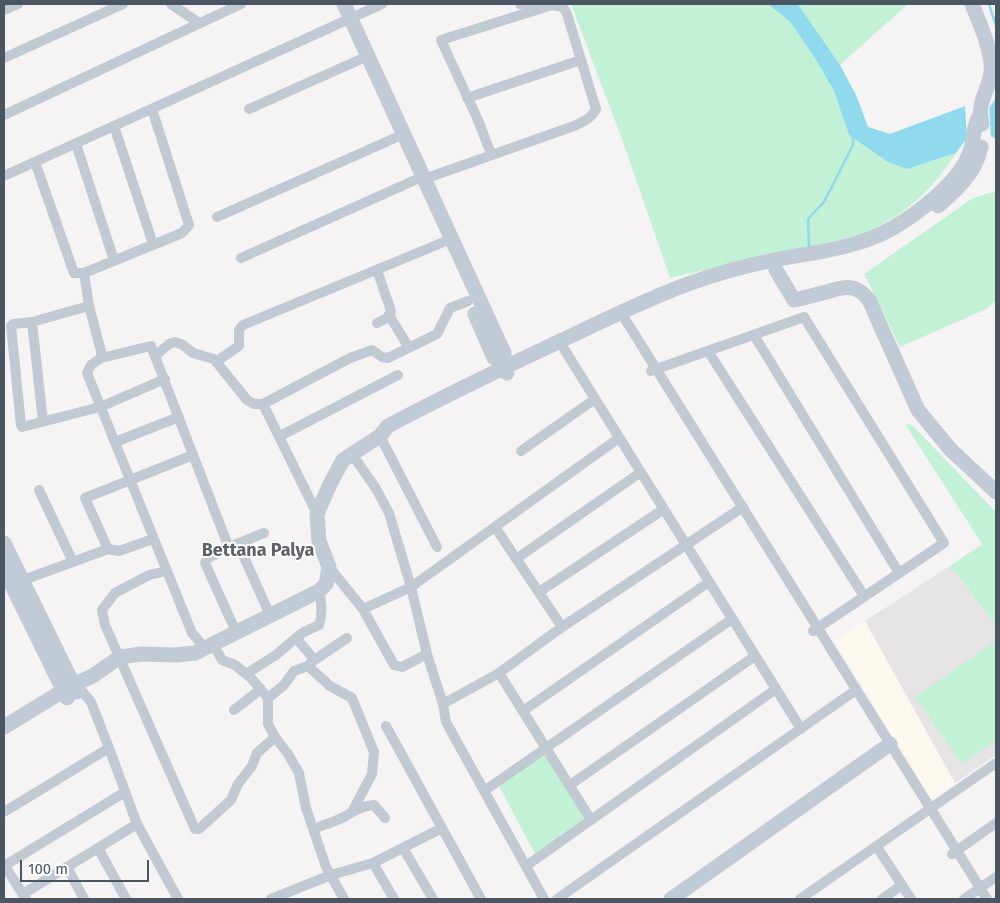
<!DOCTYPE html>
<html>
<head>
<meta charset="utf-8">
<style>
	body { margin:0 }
	#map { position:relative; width:1000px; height:903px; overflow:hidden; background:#f5f3f3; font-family:"Fira Sans",sans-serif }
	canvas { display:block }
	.frame { position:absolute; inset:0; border:5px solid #4a5661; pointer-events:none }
	.scale { position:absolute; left:20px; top:860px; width:129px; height:22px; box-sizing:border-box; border:2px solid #4a5661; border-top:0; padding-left:6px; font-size:15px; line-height:18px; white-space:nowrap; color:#4a5661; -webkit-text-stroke:4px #fff; paint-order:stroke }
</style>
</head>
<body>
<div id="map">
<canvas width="1000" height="903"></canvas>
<div class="frame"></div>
<div class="scale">100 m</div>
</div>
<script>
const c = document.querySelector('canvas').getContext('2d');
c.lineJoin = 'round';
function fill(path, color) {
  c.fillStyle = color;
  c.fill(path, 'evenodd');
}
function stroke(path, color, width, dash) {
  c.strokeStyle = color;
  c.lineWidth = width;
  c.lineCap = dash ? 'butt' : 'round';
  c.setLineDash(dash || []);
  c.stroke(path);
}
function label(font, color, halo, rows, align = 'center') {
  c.font = font + ' "Fira Sans",sans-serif';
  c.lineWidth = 4;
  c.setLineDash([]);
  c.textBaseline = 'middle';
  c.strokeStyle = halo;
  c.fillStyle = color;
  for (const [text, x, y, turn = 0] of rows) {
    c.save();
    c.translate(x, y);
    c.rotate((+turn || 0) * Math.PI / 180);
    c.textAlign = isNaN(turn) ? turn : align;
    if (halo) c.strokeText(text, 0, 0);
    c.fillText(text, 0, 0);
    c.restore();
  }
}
const commercial = new Path2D(`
	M 865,621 L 955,783 L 931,799 L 835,641 Z`);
const education = new Path2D(`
	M 950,566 L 996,625 L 996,755 L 955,783 L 865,621 Z`);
const green = new Path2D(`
	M 571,4 L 768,4 L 790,22 L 815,58 L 834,91 L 849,135 L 907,169 L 956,153 C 932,191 899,222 855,236 C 834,242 811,246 789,251 C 749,260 710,269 670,278 L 623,142 Z
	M 796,4 L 908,4 L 840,65 Z
	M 996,191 L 996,301 L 986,309 L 900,347 L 864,274 L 973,198 Z
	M 905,424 L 912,425 L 996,512 L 996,625 L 950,566 L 982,544 Z
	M 996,641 L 996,740 L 962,764 L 915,697 Z
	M 545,753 L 584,819 L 535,854 L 498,784 Z`);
const water = new Path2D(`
	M 768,4 L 796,4 L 799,6 L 840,65 L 856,95 L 868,127 L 890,134 L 965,106 L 967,138 L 956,153 L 907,169 L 888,162 L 849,135 L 834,91 L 815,58 L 790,22 Z
	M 996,98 L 996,139 L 991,136 L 989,108 Z`);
const stream = new Path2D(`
	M 989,4 L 996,26
	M 809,247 L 808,219 L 824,202 L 853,145 L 853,137`);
const street = new Path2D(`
	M 171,4 L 199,23
	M 520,4 L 544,5
	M 4,10 L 18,4
	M 4,58 L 123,4
	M 467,98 L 581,60
	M 249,109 L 359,60
	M 4,115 L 241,4
	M 114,126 L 153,244
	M 76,144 L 114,260
	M 35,162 L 74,273 L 84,273 L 89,306 L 101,351 L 101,358 L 91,365 L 87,373 L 192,633 L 205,648
	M 4,176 L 382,4
	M 424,179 L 574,126 C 584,121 591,119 596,109 L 567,14 L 563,7 L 552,5 L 441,40 L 478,120 L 491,154
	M 217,217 L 395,138
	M 241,258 L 415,180
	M 377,270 L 391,311 L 387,318 L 377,323
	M 84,273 L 182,233 L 189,225 L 152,109
	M 389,315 L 409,348
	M 625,319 L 987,899
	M 32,322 L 13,324 L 11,326 L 21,425 L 22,427 L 100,407 L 165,379
	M 754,335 L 899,573
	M 564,349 L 801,729
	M 708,351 L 864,596
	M 155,356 L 169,344 L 175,342 L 183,345 L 193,353 L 214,359 L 247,400 L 254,404 L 263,404 L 317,514
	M 101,358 L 151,346 L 229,548 L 234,545 L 239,546 L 270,615
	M 217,361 L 239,346 L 239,330 L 243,325 L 451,239
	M 651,371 L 804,317 L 944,543 L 813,631
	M 263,404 L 350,358 L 372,350 L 382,357 L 388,358 L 437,334 L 450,308 L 468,301
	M 43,421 L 32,322 L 89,306
	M 280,436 L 398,375
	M 380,436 L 437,547
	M 115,442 L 179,417
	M 521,451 L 595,399
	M 351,453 L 375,487 L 389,513 L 411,587 L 427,654 L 443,704 L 446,722 L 544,899
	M 39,490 L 73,562
	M 495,527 L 562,627
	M 237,544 L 264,533
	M 229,548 L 208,558 L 205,563 L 236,632
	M 108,549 L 85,498 L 193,455
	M 516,559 L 641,472
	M 329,567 L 363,609 L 394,665 L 402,667 L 427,654
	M 166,571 L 149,575 L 115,593 L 102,610 L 105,625 L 195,829 L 199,829 L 231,800 L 238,784 L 252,766 L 257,753 L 275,737
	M 18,582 L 108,549 L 119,551 L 153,539
	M 539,592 L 664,509
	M 363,609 L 411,587 L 619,438
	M 213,644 L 222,660 L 235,665 L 251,678 L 268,698 L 268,724 L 275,737 L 288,754 L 299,773 L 306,808 L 326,867 L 344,899
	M 313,661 L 347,638
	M 308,666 L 330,686 L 352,698 L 374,752 L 372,774 L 352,812
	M 499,673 L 591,820
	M 246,674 L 276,655 L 297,637
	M 81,690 L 91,702 L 109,748 L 137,824 L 178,899
	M 268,698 L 284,685 L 294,671 L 308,666 L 313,661 C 311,651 300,647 297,637 L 304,632 L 319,625 C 323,614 322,603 319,591
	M 443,704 L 499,673 L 562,627 L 743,507
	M 234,710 L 261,689
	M 523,711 L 709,582
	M 386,726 L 481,899
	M 570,785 L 755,656
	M 484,791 L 732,619
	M 4,812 L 109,748
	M 313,829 C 323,825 334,822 344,817 C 354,811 362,806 374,805 L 385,818
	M 877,847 L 911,899
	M 98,848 L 126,899
	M 403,848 L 433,899
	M 952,854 L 996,823
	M 373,863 L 394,899
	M 4,865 L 26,899
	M 4,866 L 125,792
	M 526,866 L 776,689
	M 67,867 L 84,899
	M 23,894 L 137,824
	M 271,899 L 331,875 L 373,863 L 442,828
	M 557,899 L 856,690
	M 800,899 L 996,763
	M 882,899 L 902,885
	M 964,899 L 996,877`);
const secondary = new Path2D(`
	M 344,4 L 504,353 L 502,361 L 507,373
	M 972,4 C 979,22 993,52 991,71 C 989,92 976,102 982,124
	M 938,206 C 957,190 976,172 981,147
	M 776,270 L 794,300 C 803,298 812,296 822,293 C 842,288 854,281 869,300 L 918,410 L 950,449 L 996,492
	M 475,314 L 494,358 L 502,361
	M 4,543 L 77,692
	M 4,569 L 67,698
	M 4,727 L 76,683 L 91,677 L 120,657 L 141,654 L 176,655 L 195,653 L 319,591 L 326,584 L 329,567 L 319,541 L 317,514 L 330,484 L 343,460 L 380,436 L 388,426 C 448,394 509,365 571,336 C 608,318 646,300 685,285 C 715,274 748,265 779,259 C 822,251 867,247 904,221 C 927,206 962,178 970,151 C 975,138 972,128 980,115
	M 671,899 L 890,744`);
const neighbourhoodNames = [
	["Bettana Palya",258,551]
];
fill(commercial, '#fdf9ef');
fill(education, '#e6e4e5');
fill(green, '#c3f1d5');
fill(water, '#90daee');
stroke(stream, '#90daee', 2.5);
stroke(street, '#c1cad2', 10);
stroke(secondary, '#c1cbd6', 15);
label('bold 18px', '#5f6368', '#fff', neighbourhoodNames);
</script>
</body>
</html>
